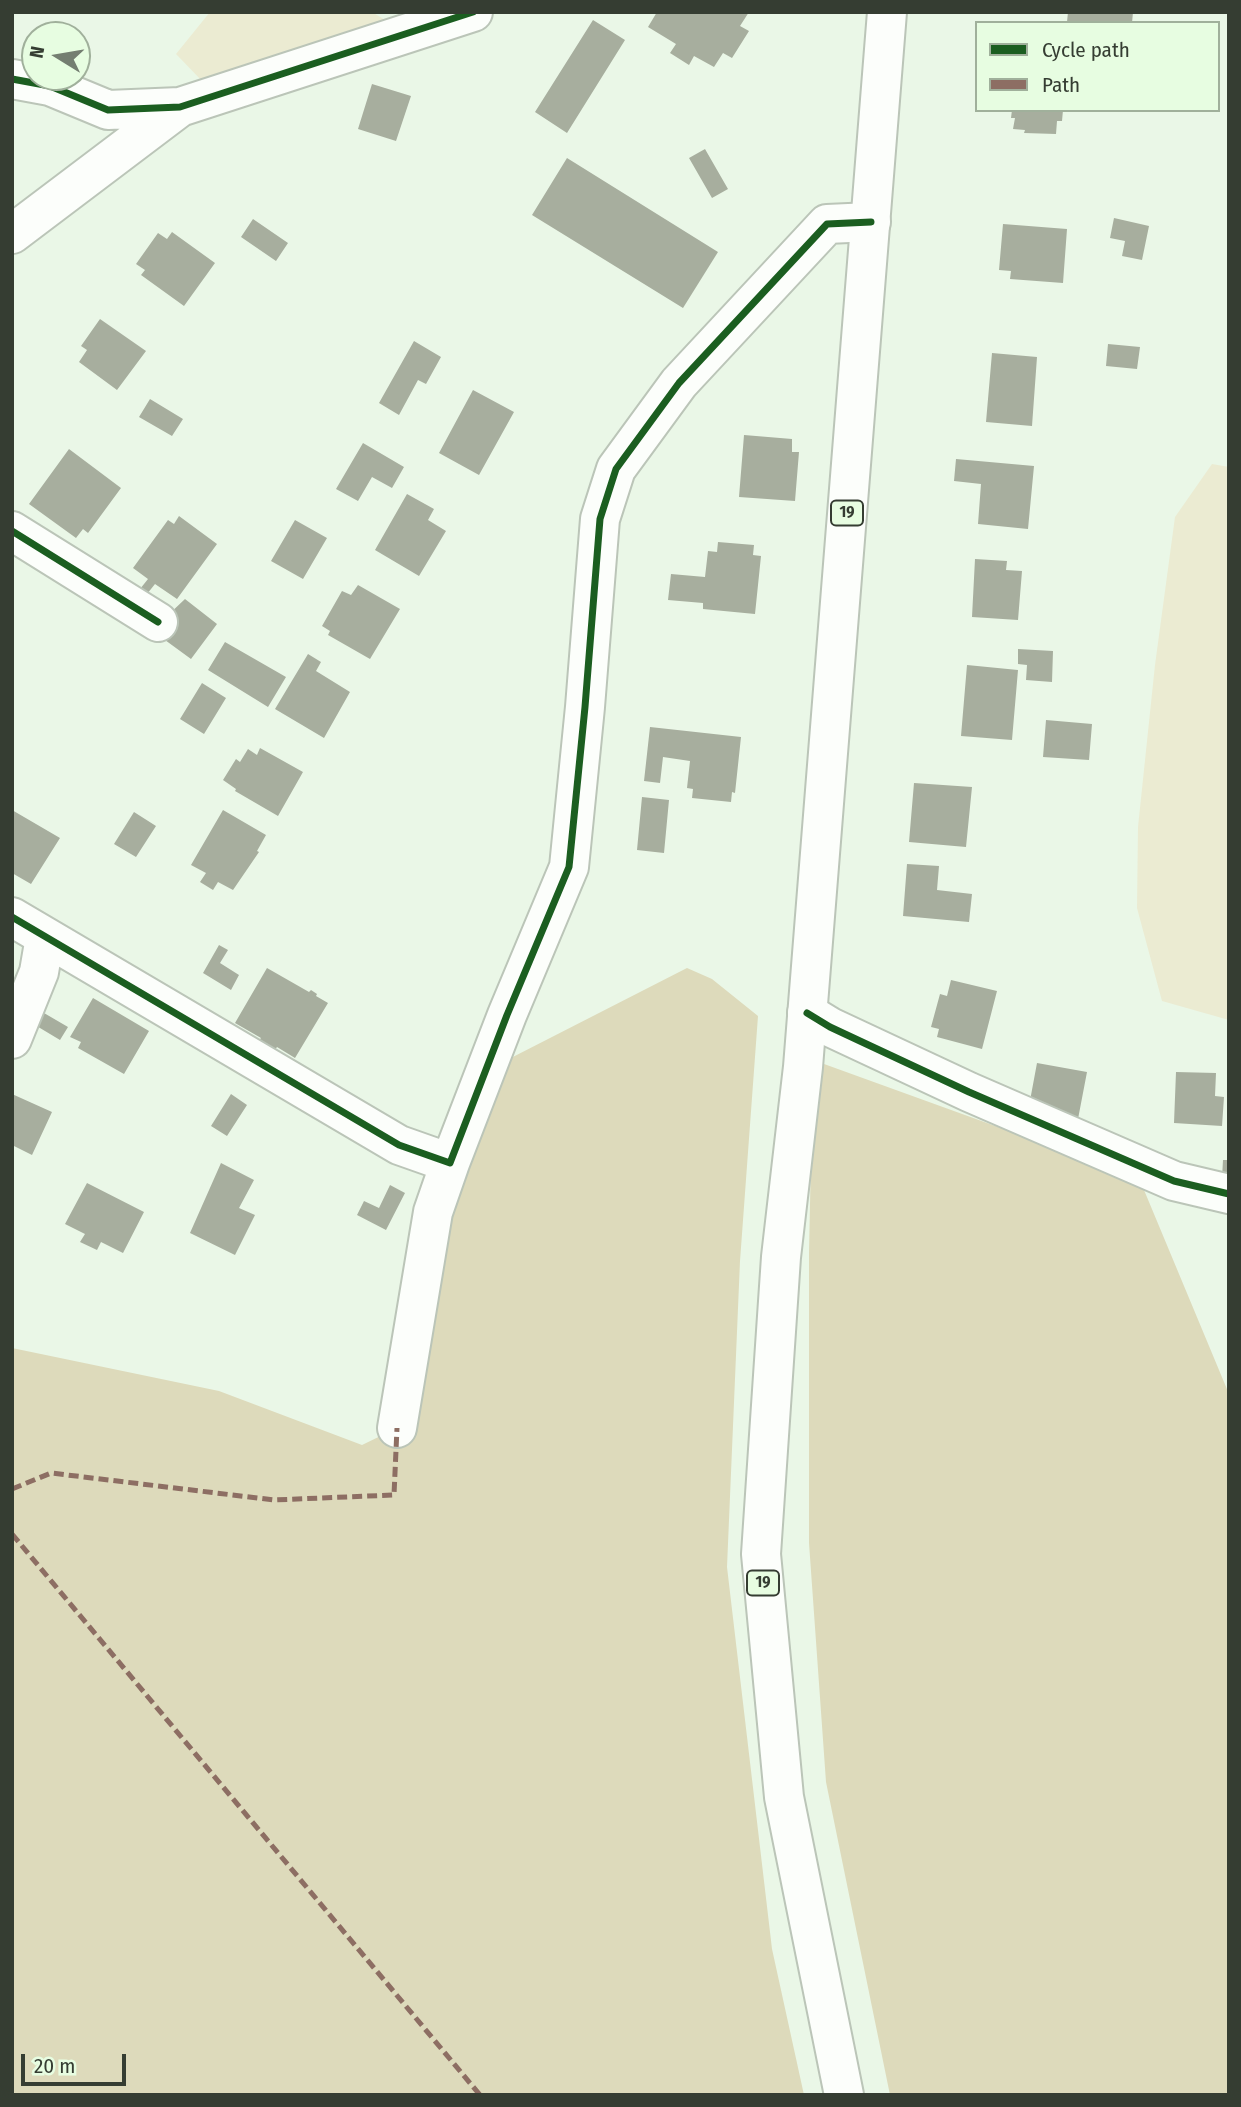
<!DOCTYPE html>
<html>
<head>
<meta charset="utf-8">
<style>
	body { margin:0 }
	#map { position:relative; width:1241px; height:2107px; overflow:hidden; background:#eaf7e7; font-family:"Fira Sans Condensed",sans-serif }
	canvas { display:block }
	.frame { position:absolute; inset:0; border:14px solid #353d32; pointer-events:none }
	.legend { position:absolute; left:975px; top:21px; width:245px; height:91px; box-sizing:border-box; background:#e7fde1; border:2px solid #a0b09b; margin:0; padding:9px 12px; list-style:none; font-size:21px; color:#353d32 }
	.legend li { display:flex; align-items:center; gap:14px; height:35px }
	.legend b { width:35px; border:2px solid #a0b09b }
	.north { position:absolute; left:21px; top:21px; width:70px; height:70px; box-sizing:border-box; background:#e7fde1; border:2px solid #a0b09b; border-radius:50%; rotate:281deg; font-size:19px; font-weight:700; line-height:28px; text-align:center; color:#353d32 }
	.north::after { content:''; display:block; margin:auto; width:24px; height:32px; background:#747e71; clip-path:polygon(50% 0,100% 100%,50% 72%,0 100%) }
	.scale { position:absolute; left:21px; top:2054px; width:105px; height:32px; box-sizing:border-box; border:4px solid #353d32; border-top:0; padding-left:9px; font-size:21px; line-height:24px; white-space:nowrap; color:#353d32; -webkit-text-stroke:5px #e7fde1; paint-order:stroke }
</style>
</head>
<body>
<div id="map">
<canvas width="1241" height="2107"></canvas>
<div class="frame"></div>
<ul class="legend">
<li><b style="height:9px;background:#1b5e20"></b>Cycle path</li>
<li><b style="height:9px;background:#8d6e63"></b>Path</li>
</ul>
<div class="north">N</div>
<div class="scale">20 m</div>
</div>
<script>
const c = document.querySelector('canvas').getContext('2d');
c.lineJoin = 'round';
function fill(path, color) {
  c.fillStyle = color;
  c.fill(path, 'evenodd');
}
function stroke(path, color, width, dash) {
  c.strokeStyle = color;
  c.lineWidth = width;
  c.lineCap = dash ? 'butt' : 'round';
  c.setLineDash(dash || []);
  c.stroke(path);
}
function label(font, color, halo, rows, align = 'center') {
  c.font = font + ' "Fira Sans Condensed",sans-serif';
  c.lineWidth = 7;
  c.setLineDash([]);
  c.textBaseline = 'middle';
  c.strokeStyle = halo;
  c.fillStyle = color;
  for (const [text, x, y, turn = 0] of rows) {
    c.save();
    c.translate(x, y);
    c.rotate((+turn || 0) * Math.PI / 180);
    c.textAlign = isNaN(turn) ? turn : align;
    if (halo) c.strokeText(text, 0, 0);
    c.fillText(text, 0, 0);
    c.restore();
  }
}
const green = new Path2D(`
	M 210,12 L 372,12 L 385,20 L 204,83 L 176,54 Z
	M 1212,464 L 1229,467 L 1229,1020 L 1162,1001 L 1137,908 L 1138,827 L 1155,665 L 1175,517 Z`);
const forest = new Path2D(`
	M 687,968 L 712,979 L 758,1016 L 740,1261 L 727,1567 L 772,1949 L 804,2095 L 12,2095 L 12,1348 L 219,1391 L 362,1445 L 397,1428 L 430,1249 L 505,1061 Z
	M 813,1060 L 1139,1178 L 1229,1394 L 1229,2095 L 890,2095 L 826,1782 L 809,1543 L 809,1253 Z`);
const building = new Path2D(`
	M 657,12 L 749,12 L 740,26 L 749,31 L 732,58 L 723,53 L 714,67 L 694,56 L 689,65 L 670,53 L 676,44 L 648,27 Z
	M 1068,12 L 1133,12 L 1132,23 L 1067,22 Z
	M 593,20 L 625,40 L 567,133 L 535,112 Z
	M 372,84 L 411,96 L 396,141 L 358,129 Z
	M 1012,110 L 1063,110 L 1062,121 L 1057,121 L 1056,134 L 1024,133 L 1025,130 L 1013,129 L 1015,118 L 1011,118 Z
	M 705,149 L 728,189 L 712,198 L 689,158 Z
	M 567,158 L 718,252 L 683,308 L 532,215 Z
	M 1114,218 L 1149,226 L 1142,260 L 1122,256 L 1125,241 L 1110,238 Z
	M 253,219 L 288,243 L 276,261 L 241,237 Z
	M 1003,224 L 1067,229 L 1063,283 L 1010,279 L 1011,271 L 999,270 Z
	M 172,232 L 215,263 L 184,306 L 141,275 L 145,270 L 136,264 L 158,233 L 167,239 Z
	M 100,319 L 146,351 L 117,390 L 79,362 L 87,350 L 81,346 Z
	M 414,341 L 441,357 L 426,384 L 418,380 L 399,415 L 379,403 Z
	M 1108,344 L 1140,347 L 1137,369 L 1106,366 Z
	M 992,353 L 1037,357 L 1032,426 L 986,422 Z
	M 473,390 L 514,412 L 479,475 L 439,453 Z
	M 150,399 L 183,419 L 172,436 L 139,417 Z
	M 744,435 L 792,439 L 792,452 L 799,452 L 795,501 L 739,497 Z
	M 363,443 L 404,467 L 392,488 L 372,477 L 358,501 L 336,489 Z
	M 69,449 L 121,488 L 88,533 L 83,529 L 76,538 L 29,504 Z
	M 956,459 L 1034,466 L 1028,529 L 978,524 L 981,484 L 954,481 Z
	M 407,494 L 434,509 L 428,520 L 446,531 L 419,576 L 375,550 Z
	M 179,516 L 217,544 L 177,599 L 155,584 L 147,594 L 140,589 L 148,579 L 133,568 L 168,520 L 174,524 Z
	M 295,520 L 327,538 L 303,579 L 271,561 Z
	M 718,542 L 754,545 L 753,555 L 761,556 L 755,614 L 703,609 L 703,603 L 668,600 L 671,574 L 705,577 L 708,551 L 717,552 Z
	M 975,559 L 1007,561 L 1006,570 L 1022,571 L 1018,620 L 972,617 Z
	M 358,585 L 400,609 L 370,659 L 328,635 L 330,631 L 322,626 L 342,591 L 351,595 Z
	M 185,599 L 217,624 L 191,659 L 165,640 L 166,617 Z
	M 225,642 L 286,677 L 268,707 L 208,670 Z
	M 1018,649 L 1053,651 L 1052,682 L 1026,680 L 1027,665 L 1018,664 Z
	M 308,654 L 321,662 L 316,671 L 350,692 L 324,738 L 275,709 Z
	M 967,665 L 1018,670 L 1012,740 L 961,736 Z
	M 202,683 L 226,698 L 204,734 L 180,719 Z
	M 1046,720 L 1092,724 L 1089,760 L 1043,757 Z
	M 650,727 L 741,737 L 735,793 L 732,792 L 731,802 L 692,798 L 693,789 L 687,788 L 690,761 L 663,757 L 660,783 L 644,781 Z
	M 260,748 L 303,772 L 278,816 L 235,791 L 236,789 L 223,780 L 236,759 L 240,762 L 248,749 L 257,755 Z
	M 914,783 L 972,787 L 966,847 L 909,842 Z
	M 642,797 L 669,800 L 664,853 L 637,850 Z
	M 12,810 L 60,838 L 31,884 L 12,873 Z
	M 223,810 L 266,835 L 257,851 L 259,852 L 233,890 L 218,882 L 213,890 L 200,882 L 206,873 L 191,865 Z
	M 134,812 L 156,826 L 136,857 L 114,844 Z
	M 907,864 L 939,866 L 937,890 L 972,894 L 969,922 L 903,916 Z
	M 219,945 L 228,950 L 220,963 L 239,975 L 231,990 L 203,973 Z
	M 267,968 L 309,992 L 311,990 L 317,994 L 316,996 L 328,1003 L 295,1058 L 277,1047 L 272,1054 L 256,1044 L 261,1038 L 235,1023 Z
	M 951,980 L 997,991 L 982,1049 L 937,1037 L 939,1029 L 931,1027 L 940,994 L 947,996 Z
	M 93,998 L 149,1031 L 124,1074 L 78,1048 L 81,1042 L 70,1037 Z
	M 32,1006 L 68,1027 L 60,1040 L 25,1019 Z
	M 1037,1063 L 1087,1072 L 1078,1119 L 1029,1106 Z
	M 1176,1072 L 1216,1073 L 1215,1096 L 1224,1097 L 1222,1126 L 1174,1123 Z
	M 12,1094 L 52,1112 L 32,1155 L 12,1145 Z
	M 231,1094 L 247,1105 L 227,1136 L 211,1126 Z
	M 1223,1160 L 1229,1160 L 1229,1179 L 1222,1178 Z
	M 221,1163 L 254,1180 L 239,1208 L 255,1215 L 235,1255 L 190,1233 Z
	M 87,1183 L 144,1212 L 123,1253 L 101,1242 L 97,1250 L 80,1242 L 85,1234 L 65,1224 Z
	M 390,1185 L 405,1193 L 386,1230 L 357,1215 L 364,1201 L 379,1208 Z`);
const street = new Path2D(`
	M 12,79 L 50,86 L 108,110 L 180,107 L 473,12
	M 12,234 L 180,107
	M 12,531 L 158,622
	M 12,917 L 399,1145 L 450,1163 L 507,1015 L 569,867 L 585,707 L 600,519 L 616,469 L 679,383 L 827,224 L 871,222
	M 807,1013 L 830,1027 L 969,1092 L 1174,1181 L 1229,1194
	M 12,1039 L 39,972 L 45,937
	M 397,1428 L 433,1212 L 450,1163`);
const primary = new Path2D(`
	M 844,2095 L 784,1797 L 761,1554 L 781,1257 L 803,1067 L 887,12`);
const quiet = new Path2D(`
	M 12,1489 L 51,1473 L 274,1500 L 394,1495 L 397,1428
	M 12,1534 L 480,2095`);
const cycleway = new Path2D(`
	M 12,79 L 50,86 L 108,110 L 180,107 L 473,12
	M 12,531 L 158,622
	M 12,917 L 399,1145 L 450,1163 L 507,1015 L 569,867 L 585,707 L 600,519 L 616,469 L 679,383 L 827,224 L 871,222
	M 807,1013 L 830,1027 L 969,1092 L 1174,1181 L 1229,1194`);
const shields = [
	[847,513,32],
	[763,1583,32]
];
const shieldNames = [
	["19",847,513],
	["19",763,1583]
];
fill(green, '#ebebd2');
fill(forest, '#dddabb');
fill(building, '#a7ae9e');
stroke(street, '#bbc5b8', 42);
stroke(primary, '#bbc5b8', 42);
stroke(street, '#fcfefb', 38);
stroke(primary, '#fcfefb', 38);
stroke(quiet, '#8d6e63', 5, [10, 5]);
stroke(cycleway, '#1b5e20', 7);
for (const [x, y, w] of shields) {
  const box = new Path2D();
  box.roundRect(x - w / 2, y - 12.5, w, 25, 5);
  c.fillStyle = '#e7fde1';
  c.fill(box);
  stroke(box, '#353d32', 2);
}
label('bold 16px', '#353d32', null, shieldNames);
</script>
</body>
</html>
